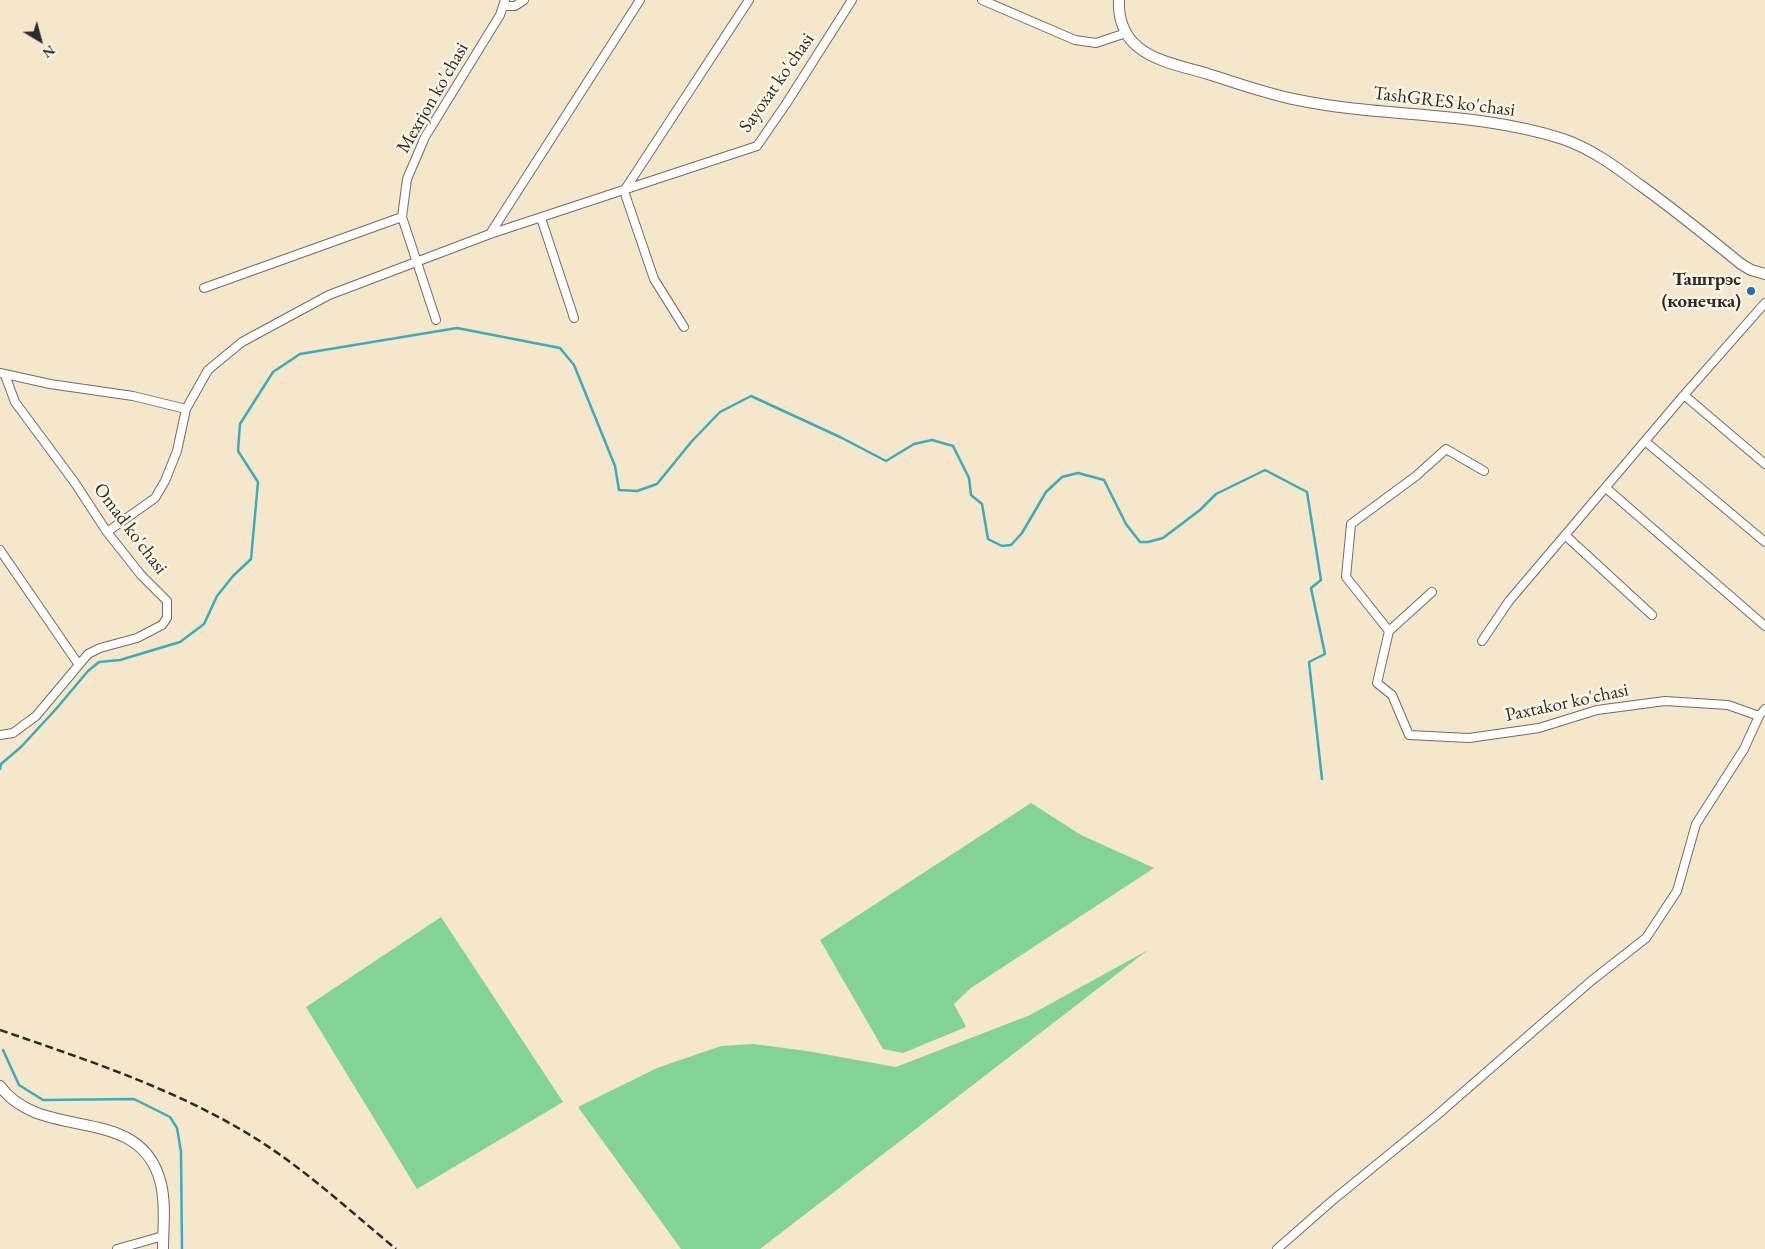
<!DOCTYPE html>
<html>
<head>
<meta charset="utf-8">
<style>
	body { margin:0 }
	#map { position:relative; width:1765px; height:1249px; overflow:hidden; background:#f4e7cc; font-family:"EB Garamond",serif }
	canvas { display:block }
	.north { position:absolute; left:15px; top:15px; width:50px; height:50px; -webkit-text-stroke:4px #fcf5e5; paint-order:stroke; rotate:143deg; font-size:14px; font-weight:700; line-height:20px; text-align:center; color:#2b2b2b }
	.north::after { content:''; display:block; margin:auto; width:18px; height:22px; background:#2b2b2b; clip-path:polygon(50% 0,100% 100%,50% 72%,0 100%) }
</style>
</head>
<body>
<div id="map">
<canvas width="1765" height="1249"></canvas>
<div class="north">N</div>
</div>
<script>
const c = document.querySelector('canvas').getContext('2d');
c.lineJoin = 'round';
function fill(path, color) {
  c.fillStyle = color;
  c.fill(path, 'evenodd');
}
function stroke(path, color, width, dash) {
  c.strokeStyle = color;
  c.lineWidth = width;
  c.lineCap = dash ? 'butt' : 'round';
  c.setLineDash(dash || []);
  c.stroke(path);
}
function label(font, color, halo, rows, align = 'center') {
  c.font = font + ' "EB Garamond",serif';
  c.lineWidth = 5;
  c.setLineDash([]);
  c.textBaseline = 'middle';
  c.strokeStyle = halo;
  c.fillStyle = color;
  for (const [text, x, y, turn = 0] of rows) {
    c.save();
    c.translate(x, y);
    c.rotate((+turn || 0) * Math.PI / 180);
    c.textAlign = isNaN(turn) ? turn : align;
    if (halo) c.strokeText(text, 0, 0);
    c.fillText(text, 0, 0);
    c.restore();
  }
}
const green = new Path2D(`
	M 1031,803 L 1081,835 L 1154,868 L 971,988 L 954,1004 L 966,1027 L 903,1053 L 883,1049 L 820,940 Z
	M 441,917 L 563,1102 L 417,1189 L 306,1007 Z
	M 1148,950 L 760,1249 L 681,1249 L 578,1107 L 657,1068 L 721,1046 L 754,1044 L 807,1051 L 896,1067 L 1030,1015 Z`);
const stream = new Path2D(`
	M 0,769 L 1,764 L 21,747 L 56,709 L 88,671 L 99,662 L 120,660 L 180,642 L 204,624 L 217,596 L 233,576 L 251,559 L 258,482 L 238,451 L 240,424 L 273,372 L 300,354 L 457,328 L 560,348 L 574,365 L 615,466 L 619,490 L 637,491 L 657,484 L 692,441 L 720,412 L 751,396 L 840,437 L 886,461 L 914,444 L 932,440 L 953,446 L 969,478 L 971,495 L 982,504 L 988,539 L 1002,546 L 1011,545 L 1022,533 L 1046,492 L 1062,477 L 1078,473 L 1104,480 L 1126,524 L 1140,542 L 1148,542 L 1163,538 L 1200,510 L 1216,494 L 1265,470 L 1307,492 L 1321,580 L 1311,588 L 1325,654 L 1309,662 L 1322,779
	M 3,1050 L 19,1085 L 43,1100 L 134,1099 L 170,1117 L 177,1128 L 181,1152 L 182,1249`);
const minor = new Path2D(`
	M 982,0 L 1075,40 L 1096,43 L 1126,33
	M 503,6 L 515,6 L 524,0
	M 541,218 L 574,318
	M 490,234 L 640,0
	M 204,288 L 402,217
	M 436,320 L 402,217 L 407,179 L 425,137 L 500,15 L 505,0
	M 684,327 L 654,279 L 624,191 L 749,0
	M 0,373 L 50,384 L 133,396 L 186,409
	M 1684,395 L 1765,464
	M 1646,442 L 1765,542
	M 1606,488 L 1765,626
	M 107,532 L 155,498 L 165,481 L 177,451 L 186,409 L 208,370 L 242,342 L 329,295 L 490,234 L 757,146 L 786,104 L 852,0
	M 1565,535 L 1652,615
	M 0,550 L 79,665
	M 1432,592 L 1389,631 L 1377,683 L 1392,695 L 1409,735 L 1469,738 L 1539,728 L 1597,710 L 1665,701 L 1728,705 L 1759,716
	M 1389,631 L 1346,577 L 1351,524 L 1416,476 L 1446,449 L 1484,471
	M 1482,641 L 1509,601 L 1684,395 L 1765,303
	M 0,735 L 13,733 L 36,716 L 88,654 L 100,648 L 137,638 L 162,625 L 167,618 L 167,601 L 141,575 L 107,532 L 75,483 L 15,402 L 5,375
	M 117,1249 L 163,1236
	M 1277,1249 L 1333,1200 L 1436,1116 L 1591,981 L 1646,938 L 1677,891 L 1696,824 L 1744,749 L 1759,716 L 1765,709`);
const secondary = new Path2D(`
	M 1119,0 C 1118,18 1124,36 1138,47 C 1156,62 1185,67 1208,74 C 1237,83 1267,94 1298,100 C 1385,118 1478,111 1563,139 C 1592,149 1616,167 1640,185 C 1675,210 1708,237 1741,264 L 1751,270 L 1765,274
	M 0,1086 C 42,1144 141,1101 161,1184 C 166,1205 163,1228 163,1249`);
const rail = new Path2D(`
	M 0,1030 C 87,1060 176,1089 255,1138 C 306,1170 350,1211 396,1249`);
const markers = [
	[1751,291,5,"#1f6fb2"]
];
const streetNames = [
	["Sayoxat ko'chasi",777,83,-55],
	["Mexrjon ko'chasi",433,98,-60],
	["TashGRES ko'chasi",1444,102,7],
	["Omad ko'chasi",130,529,53],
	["Paxtakor ko'chasi",1567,703,-12]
];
const poiNames = [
	["Ташгрэс",1741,280],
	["(конечка)",1741,302]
];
fill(green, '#83d394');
stroke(stream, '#3cabbb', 2.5);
stroke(minor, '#716d63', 10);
stroke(secondary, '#716d63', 12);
stroke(minor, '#fff', 8);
stroke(secondary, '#fff', 10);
stroke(rail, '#2b2b2b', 2.5, [8, 4]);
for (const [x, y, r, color] of markers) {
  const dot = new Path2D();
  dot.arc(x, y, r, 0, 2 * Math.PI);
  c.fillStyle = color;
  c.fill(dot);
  stroke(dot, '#fcf5e5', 2);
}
label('19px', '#2b2b2b', '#fcf5e5', streetNames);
label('bold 19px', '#2b2b2b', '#fcf5e5', poiNames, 'right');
</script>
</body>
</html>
